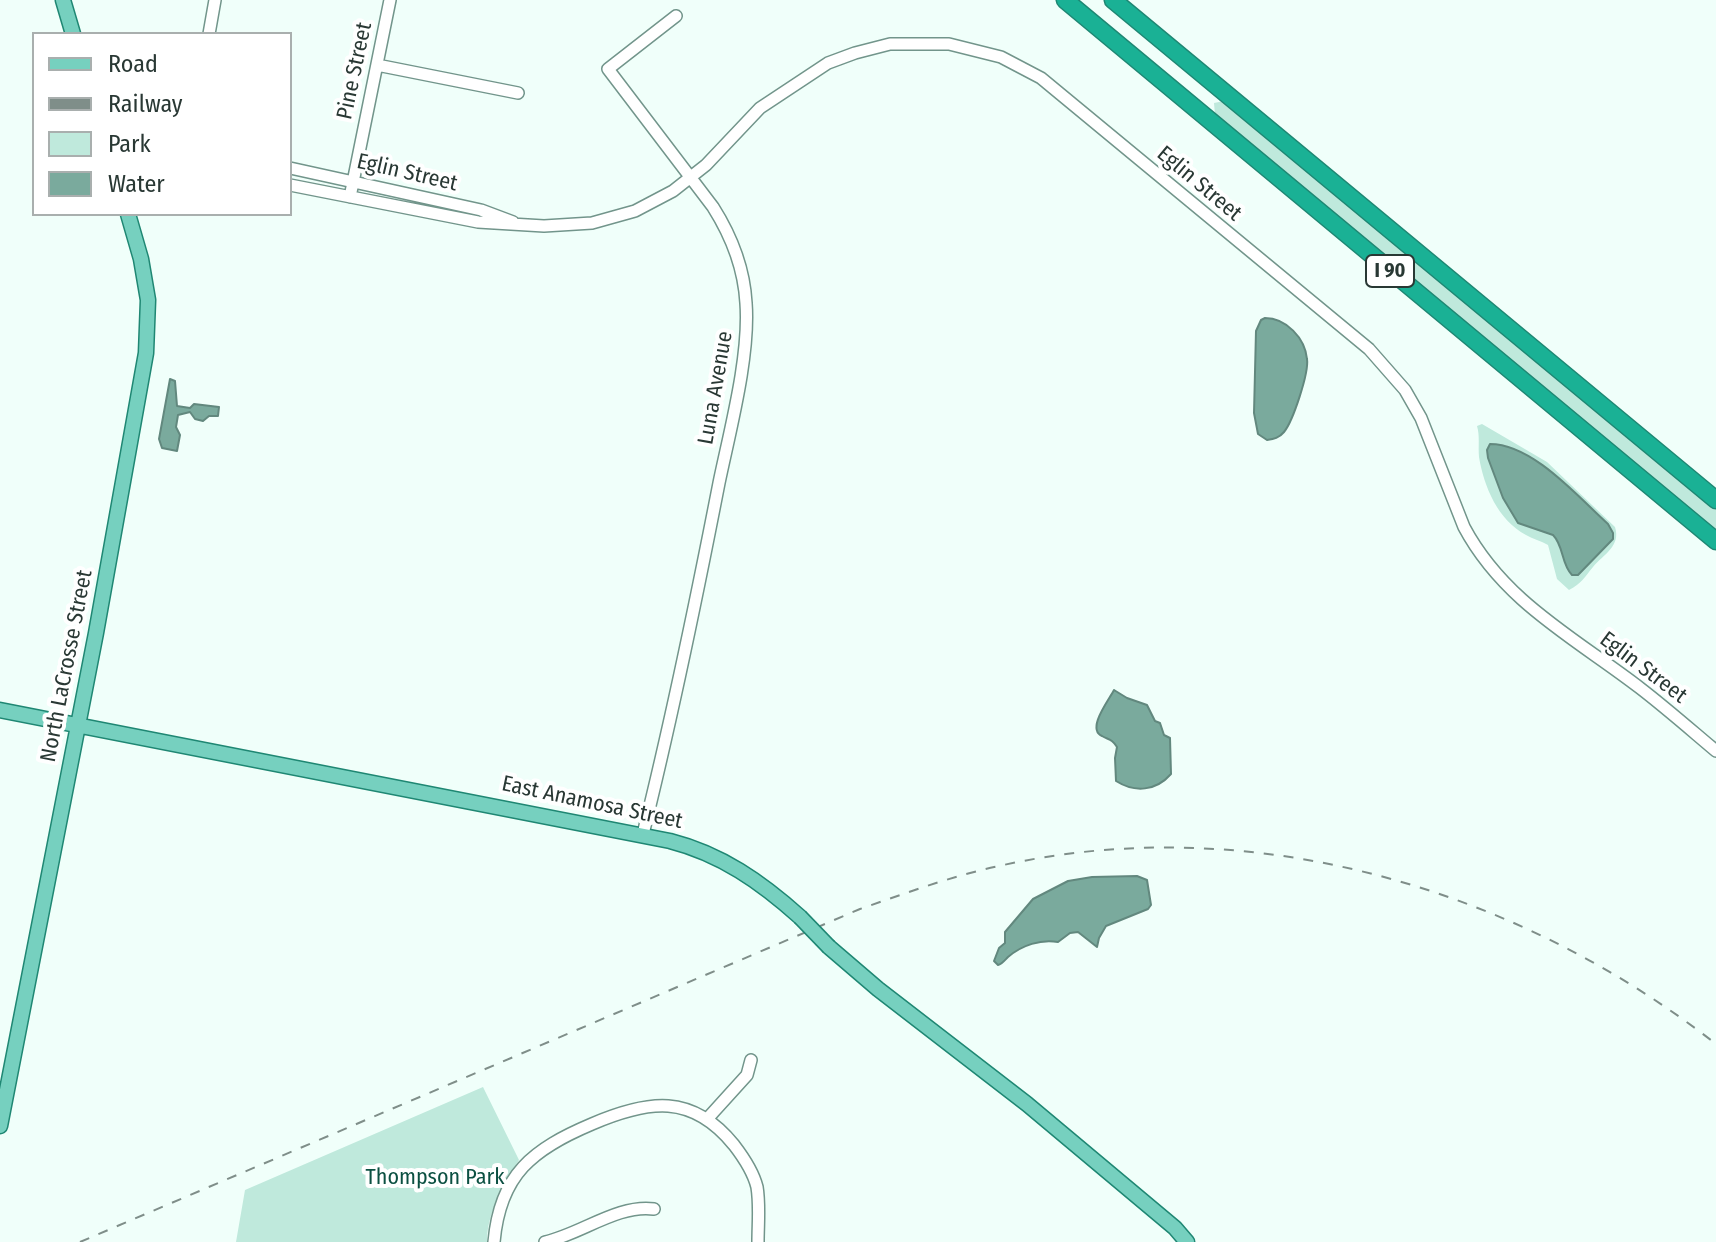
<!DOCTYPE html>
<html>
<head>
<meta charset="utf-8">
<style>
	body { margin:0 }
	#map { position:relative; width:1716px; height:1242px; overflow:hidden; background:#f0fffa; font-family:"Fira Sans Condensed",sans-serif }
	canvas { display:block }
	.legend { position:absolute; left:32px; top:32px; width:260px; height:184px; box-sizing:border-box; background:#fff; border:2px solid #a9afae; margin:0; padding:10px 14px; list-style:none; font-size:24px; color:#293834 }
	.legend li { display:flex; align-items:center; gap:16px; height:40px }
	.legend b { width:40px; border:2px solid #a9afae }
</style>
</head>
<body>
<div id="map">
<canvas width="1716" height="1242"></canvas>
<ul class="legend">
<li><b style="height:10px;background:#76d0bf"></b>Road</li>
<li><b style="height:10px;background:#7f8e89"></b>Railway</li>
<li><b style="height:22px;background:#bfe9dc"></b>Park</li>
<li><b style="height:22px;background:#7aaa9d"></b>Water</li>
</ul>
</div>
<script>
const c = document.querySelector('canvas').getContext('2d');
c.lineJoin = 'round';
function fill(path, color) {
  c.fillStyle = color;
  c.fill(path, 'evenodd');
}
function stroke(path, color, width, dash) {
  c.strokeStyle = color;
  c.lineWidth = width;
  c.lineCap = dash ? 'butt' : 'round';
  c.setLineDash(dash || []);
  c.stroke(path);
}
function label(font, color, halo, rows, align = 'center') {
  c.font = font + ' "Fira Sans Condensed",sans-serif';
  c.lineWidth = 8;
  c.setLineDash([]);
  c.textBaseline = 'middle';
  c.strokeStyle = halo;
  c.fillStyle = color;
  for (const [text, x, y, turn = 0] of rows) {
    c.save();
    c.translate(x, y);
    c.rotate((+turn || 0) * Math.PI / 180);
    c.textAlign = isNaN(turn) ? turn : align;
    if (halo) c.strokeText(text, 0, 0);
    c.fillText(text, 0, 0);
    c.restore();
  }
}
const green = new Path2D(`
	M 1224,101 L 1716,508 L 1716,530 L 1215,115 L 1214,103 Z
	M 1482,424 L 1547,462 L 1615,527 C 1621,546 1604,554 1593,567 C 1584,578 1582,583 1569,590 L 1557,579 L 1548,545 C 1541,541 1533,539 1526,535 C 1498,520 1484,487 1479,457 C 1478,446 1480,436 1477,426 Z
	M 483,1087 L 519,1160 C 504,1184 487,1212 487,1242 L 236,1242 L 245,1190 Z`);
const water = new Path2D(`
	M 1265,318 C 1286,318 1305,338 1307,359 C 1309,373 1293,421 1284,432 C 1279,438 1274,439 1267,440 L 1258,434 L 1254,413 L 1256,331 L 1261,320 Z
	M 170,379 L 175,381 L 177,406 L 190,408 L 194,404 L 219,407 L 218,416 L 209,416 L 203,421 L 195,419 L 190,412 L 178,415 L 176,427 L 180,435 L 177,451 L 162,448 L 159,439 Z
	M 1490,444 C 1533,444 1578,497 1608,524 L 1613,533 L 1613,539 L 1578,575 L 1572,575 C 1561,564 1564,546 1553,535 L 1518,523 L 1503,498 L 1488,458 L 1487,450 Z
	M 1114,690 L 1127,698 L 1147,705 L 1155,721 L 1160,723 L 1164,735 L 1170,738 L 1171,774 C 1156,791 1135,793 1116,781 L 1115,758 L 1117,747 C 1112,739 1109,740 1102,736 C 1086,729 1109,700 1114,690 Z
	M 1137,876 L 1147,880 L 1151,905 L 1148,909 L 1106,926 L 1099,938 L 1097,947 L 1078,932 L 1070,933 L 1058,942 C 1041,939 1022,945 1008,957 C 1005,960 1002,964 998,965 L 994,961 L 999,948 L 1005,943 L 1005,932 L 1033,899 L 1068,881 L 1092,877 Z`);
const minor = new Path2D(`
	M 209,34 L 215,0
	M 377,65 L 518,93
	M 290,168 L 481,210 L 513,222
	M 290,185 L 478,222 L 544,226 L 592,223 L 635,211 L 673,191 L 706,165 L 760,108 L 828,63 L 855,53 L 890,44 L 949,44 L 1001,57 L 1041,78 L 1369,349 L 1405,390 L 1421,418 L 1464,527 C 1504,602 1575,638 1640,688 C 1666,708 1691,730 1716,751
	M 350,197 L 390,0
	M 643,834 C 672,718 696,601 719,483 C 730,430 750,356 746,303 C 744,267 732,237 713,207 L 608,69 L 676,16
	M 708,1118 L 747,1075 L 751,1060
	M 494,1242 C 500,1174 533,1149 592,1124 C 648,1100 692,1093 734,1145 C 744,1158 753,1171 757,1187 C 760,1205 758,1224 758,1242
	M 545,1242 C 581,1234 618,1204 654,1209`);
const major = new Path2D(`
	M 63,0 L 73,34
	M 0,710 L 670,841 C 721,854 761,882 800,917
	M 829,947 L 878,989 L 1027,1104 L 1175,1228 L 1187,1242
	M 0,1126 L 96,633 L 146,353 L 148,300 L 141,259 L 128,214`);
const highway = new Path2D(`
	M 1065,0 L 1716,541
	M 1113,0 L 1716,500`);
const rail = new Path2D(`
	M 80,1242 L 860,909 C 906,893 952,876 999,866 C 1251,809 1516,888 1716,1044`);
const majorBridge = new Path2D(`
	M 800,917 L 829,947`);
const shields = [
	[1390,271,48]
];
const shieldNames = [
	["I 90",1390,271]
];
const streetNames = [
	["Pine Street",355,71,-78],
	["Eglin Street",407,173,13],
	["Eglin Street",1199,184,40],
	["Luna Avenue",716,388,-80],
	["North LaCrosse Street",67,666,-79],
	["Eglin Street",1643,668,37],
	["East Anamosa Street",592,803,12]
];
const parkNames = [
	["Thompson Park",435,1178]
];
fill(green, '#bfe9dc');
fill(water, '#7aaa9d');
stroke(water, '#62887e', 2);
stroke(minor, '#72958b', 14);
stroke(major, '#1f8773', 17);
stroke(highway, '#1f8773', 19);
stroke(minor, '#fff', 11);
stroke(major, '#76d0bf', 14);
stroke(highway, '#1ab195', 16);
stroke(rail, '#7f8e89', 2, [10, 10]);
stroke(majorBridge, '#1f8773', 17, []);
stroke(majorBridge, '#76d0bf', 14);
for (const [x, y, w] of shields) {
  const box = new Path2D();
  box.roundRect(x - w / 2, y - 16, w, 32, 6);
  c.fillStyle = '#fff';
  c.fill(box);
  stroke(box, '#293834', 2);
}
label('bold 20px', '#293834', null, shieldNames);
label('22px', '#293834', '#fff', streetNames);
label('22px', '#0c5042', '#fff', parkNames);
</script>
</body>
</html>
